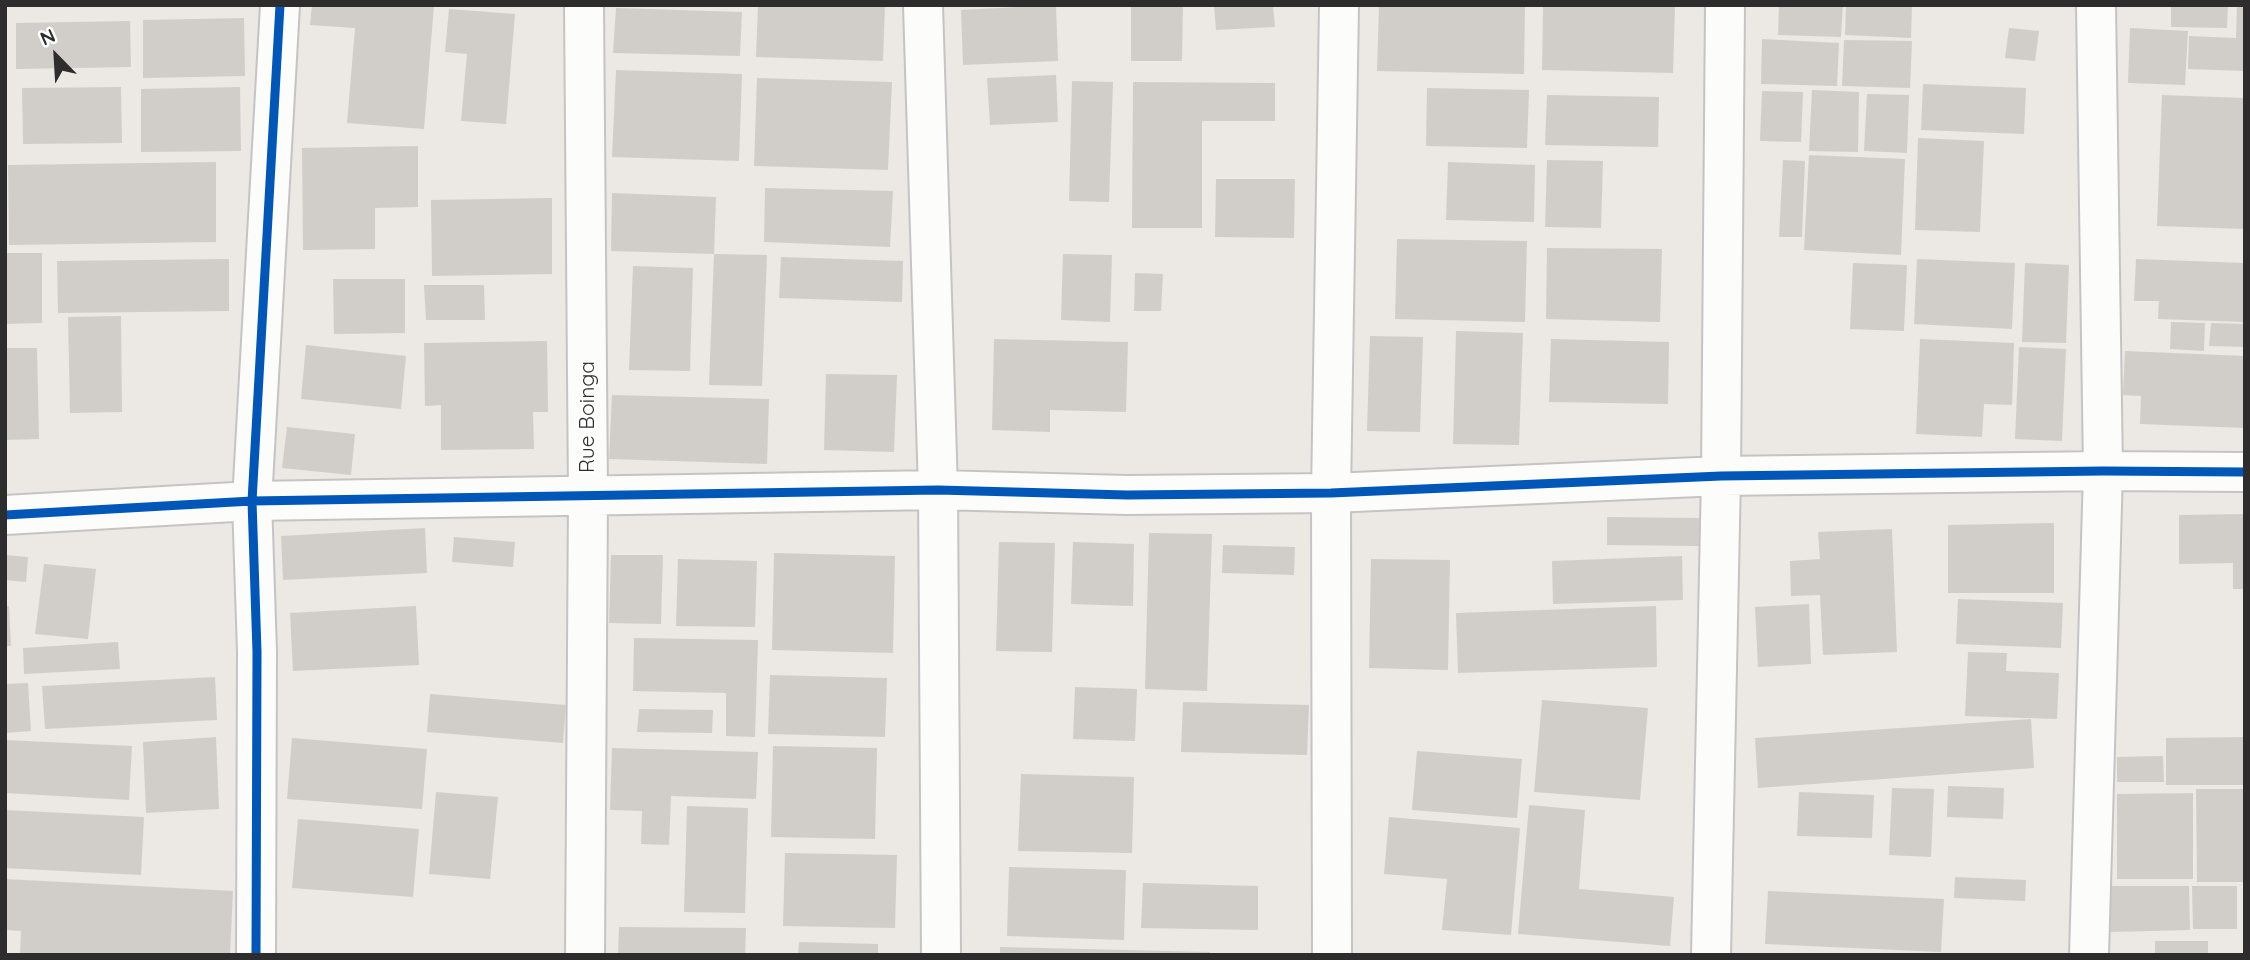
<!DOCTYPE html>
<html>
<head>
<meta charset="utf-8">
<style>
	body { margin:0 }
	#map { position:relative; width:2250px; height:960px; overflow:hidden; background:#ece8e4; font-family:Quicksand,sans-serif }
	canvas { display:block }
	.frame { position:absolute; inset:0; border:7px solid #2d2d2d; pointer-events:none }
	.north { position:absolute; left:21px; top:21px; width:70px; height:70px; -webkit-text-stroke:5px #fff; paint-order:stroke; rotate:336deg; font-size:19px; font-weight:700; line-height:28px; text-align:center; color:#2d2d2d }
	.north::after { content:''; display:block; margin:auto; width:24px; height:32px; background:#2d2d2d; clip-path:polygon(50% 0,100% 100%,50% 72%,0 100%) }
</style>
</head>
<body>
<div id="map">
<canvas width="2250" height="960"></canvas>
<div class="frame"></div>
<div class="north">N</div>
</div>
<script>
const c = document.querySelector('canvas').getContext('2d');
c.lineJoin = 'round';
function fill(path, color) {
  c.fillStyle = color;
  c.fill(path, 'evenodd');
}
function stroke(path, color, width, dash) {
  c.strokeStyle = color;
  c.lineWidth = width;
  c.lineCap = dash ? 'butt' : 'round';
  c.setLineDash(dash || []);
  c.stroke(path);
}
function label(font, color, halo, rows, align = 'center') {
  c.font = font + ' Quicksand,sans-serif';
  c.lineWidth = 5;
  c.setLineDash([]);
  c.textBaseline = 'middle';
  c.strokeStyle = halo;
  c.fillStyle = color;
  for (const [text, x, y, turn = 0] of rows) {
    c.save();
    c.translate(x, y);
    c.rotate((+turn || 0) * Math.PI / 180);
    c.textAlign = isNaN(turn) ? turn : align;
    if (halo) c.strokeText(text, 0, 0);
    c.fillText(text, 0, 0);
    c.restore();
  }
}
const building = new Path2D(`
	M 312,5 L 434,5 L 424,129 L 347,123 L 355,28 L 310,25 Z
	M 758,5 L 885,5 L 883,61 L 756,57 Z
	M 1056,5 L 1058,61 L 963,65 L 961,10 Z
	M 1131,5 L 1183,5 L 1182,61 L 1131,61 Z
	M 1214,5 L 1273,5 L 1275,27 L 1216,30 Z
	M 1379,5 L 1525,6 L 1524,74 L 1377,71 Z
	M 1543,5 L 1675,7 L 1673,73 L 1542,70 Z
	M 1779,5 L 1843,5 L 1841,37 L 1778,35 Z
	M 1846,5 L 1912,5 L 1911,38 L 1845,35 Z
	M 2171,5 L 2228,5 L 2227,28 L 2171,27 Z
	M 2237,5 L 2245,5 L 2245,71 L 2188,69 L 2189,36 L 2236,38 Z
	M 616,8 L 742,12 L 740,56 L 613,53 Z
	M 449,9 L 515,14 L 506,124 L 461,121 L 467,54 L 445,52 Z
	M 244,18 L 245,76 L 143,78 L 143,20 Z
	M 130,21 L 131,67 L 16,69 L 16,23 Z
	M 2009,28 L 2039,31 L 2035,61 L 2005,58 Z
	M 2130,28 L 2188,31 L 2185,85 L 2128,83 Z
	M 1762,39 L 1839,43 L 1837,86 L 1761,84 Z
	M 1844,40 L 1912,41 L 1910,88 L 1842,86 Z
	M 616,70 L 742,74 L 739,161 L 612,157 Z
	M 1056,75 L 1058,122 L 990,125 L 987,78 Z
	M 757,78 L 892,82 L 888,170 L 754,166 Z
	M 1072,81 L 1113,82 L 1109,202 L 1069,201 Z
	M 1133,82 L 1275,83 L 1275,121 L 1202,121 L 1202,228 L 1132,228 Z
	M 1923,84 L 2026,88 L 2024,134 L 1921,130 Z
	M 121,87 L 122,143 L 23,144 L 22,88 Z
	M 240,87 L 241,151 L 141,152 L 141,89 Z
	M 1427,88 L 1529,90 L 1527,148 L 1426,146 Z
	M 1812,90 L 1859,92 L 1858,152 L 1809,151 Z
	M 1762,91 L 1803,92 L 1801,142 L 1760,141 Z
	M 1867,94 L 1909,95 L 1907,153 L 1864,151 Z
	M 1547,95 L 1659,97 L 1658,147 L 1545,145 Z
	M 2162,95 L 2245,98 L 2245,229 L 2157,226 Z
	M 1918,138 L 1984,141 L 1980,232 L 1915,230 Z
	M 418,146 L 418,207 L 375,208 L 375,249 L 303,250 L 302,148 Z
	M 1809,155 L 1905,159 L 1901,255 L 1804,250 Z
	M 1547,160 L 1603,161 L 1601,228 L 1545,227 Z
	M 1783,160 L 1805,161 L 1802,237 L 1779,237 Z
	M 216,162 L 216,242 L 9,245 L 8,165 Z
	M 1448,162 L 1535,165 L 1534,222 L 1446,220 Z
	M 1216,179 L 1295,179 L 1294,238 L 1215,237 Z
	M 765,188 L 893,191 L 890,247 L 764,242 Z
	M 612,193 L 716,197 L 714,254 L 611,251 Z
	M 552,198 L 552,274 L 432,276 L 431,200 Z
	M 1397,239 L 1527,241 L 1525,322 L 1395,319 Z
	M 1547,248 L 1662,249 L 1660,322 L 1546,319 Z
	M 5,253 L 42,253 L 42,323 L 5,324 Z
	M 714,254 L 767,255 L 762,386 L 709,385 Z
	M 1063,254 L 1112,255 L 1110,322 L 1061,320 Z
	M 781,257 L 903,261 L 902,302 L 779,298 Z
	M 229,259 L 229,311 L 58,313 L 57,261 Z
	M 1917,259 L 2015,263 L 2012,329 L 1914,324 Z
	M 2136,259 L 2245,263 L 2245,322 L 2158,319 L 2159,301 L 2134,301 Z
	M 1853,263 L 1907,265 L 1904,331 L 1850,329 Z
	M 2025,263 L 2069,265 L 2066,343 L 2022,342 Z
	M 633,266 L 693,268 L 690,371 L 629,370 Z
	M 1135,273 L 1163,274 L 1161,311 L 1134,311 Z
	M 333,279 L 405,279 L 405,333 L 334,334 Z
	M 424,285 L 484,285 L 485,320 L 426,320 Z
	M 121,316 L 122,412 L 70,413 L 68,317 Z
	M 2171,322 L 2205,323 L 2204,351 L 2170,349 Z
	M 2211,323 L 2245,324 L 2245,347 L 2209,346 Z
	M 1456,331 L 1523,333 L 1519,445 L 1453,444 Z
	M 1370,336 L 1423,337 L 1420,432 L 1367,431 Z
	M 994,339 L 1128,342 L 1126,412 L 1050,410 L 1050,432 L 992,430 Z
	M 1551,339 L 1669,342 L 1668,404 L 1549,402 Z
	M 1920,339 L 2014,343 L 2012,405 L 1984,404 L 1982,437 L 1916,434 Z
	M 547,341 L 548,412 L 533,412 L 534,449 L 441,450 L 441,405 L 425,406 L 424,343 Z
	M 306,345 L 406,356 L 401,409 L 301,399 Z
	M 2019,347 L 2066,349 L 2062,441 L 2015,439 Z
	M 5,348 L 37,348 L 39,439 L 5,440 Z
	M 2125,351 L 2245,356 L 2245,428 L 2140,424 L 2141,396 L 2123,395 Z
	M 826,374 L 897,375 L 894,452 L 824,450 Z
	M 612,395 L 769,399 L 767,464 L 609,459 Z
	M 287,427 L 355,434 L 351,475 L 282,468 Z
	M 2245,514 L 2245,589 L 2233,589 L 2233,563 L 2179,564 L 2179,515 Z
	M 1607,517 L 1699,518 L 1699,546 L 1607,545 Z
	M 2054,523 L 2054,593 L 1948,593 L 1948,525 Z
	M 425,528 L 427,573 L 283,580 L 281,536 Z
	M 1892,529 L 1897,652 L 1823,655 L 1820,595 L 1791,596 L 1790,561 L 1820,559 L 1818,532 Z
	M 1149,533 L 1212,534 L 1207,691 L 1145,689 Z
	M 454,537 L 515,542 L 513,567 L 452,562 Z
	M 999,542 L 1055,543 L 1052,652 L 996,651 Z
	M 1073,542 L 1134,544 L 1133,606 L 1071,604 Z
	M 1223,545 L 1295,547 L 1294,575 L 1222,573 Z
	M 774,553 L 895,556 L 893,653 L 772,650 Z
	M 5,555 L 28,557 L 26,582 L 5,580 Z
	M 611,555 L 663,555 L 661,624 L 609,623 Z
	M 1682,556 L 1683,600 L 1553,604 L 1552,561 Z
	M 678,559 L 757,561 L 755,627 L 676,626 Z
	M 1371,559 L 1450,560 L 1448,670 L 1369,668 Z
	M 44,564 L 96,569 L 88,639 L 35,634 Z
	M 1958,599 L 2063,603 L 2061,648 L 1956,644 Z
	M 1809,604 L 1811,664 L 1758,667 L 1755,607 Z
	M 5,606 L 9,606 L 11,646 L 5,646 Z
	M 416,606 L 419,665 L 293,671 L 290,613 Z
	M 1656,606 L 1657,667 L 1458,673 L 1456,613 Z
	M 634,638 L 758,640 L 755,737 L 726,736 L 726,693 L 633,691 Z
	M 118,642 L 120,669 L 24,674 L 23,648 Z
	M 1968,652 L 2007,653 L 2006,671 L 2059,673 L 2057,719 L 1965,716 Z
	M 770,675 L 887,678 L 885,737 L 768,734 Z
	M 215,677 L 217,720 L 45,729 L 42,686 Z
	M 28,683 L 31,731 L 5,733 L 5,684 Z
	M 1075,687 L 1137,689 L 1135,741 L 1073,739 Z
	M 430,694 L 566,705 L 563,743 L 427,732 Z
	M 1542,700 L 1648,708 L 1640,800 L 1534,792 Z
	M 1183,702 L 1309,705 L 1307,755 L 1181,752 Z
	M 639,709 L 713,710 L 712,733 L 637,732 Z
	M 2031,719 L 2034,768 L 1758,788 L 1755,738 Z
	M 216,737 L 219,809 L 146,813 L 143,742 Z
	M 2245,737 L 2245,785 L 2166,785 L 2166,738 Z
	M 292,738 L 427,749 L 422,809 L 287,799 Z
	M 5,740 L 132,746 L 129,800 L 5,793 Z
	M 773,746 L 877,748 L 875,839 L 771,837 Z
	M 612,748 L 758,752 L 756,799 L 671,796 L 669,845 L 641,844 L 642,811 L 610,810 Z
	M 1417,751 L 1522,759 L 1517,818 L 1412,810 Z
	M 2163,756 L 2164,782 L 2117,782 L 2117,757 Z
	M 1021,774 L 1134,777 L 1132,853 L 1018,851 Z
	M 1948,786 L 2004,788 L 2003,819 L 1947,817 Z
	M 1892,788 L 1934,789 L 1931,857 L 1889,855 Z
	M 2196,789 L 2245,789 L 2245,882 L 2197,882 Z
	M 436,792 L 498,797 L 490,879 L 429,874 Z
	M 1799,792 L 1874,795 L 1872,838 L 1797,836 Z
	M 2193,793 L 2193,879 L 2117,879 L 2117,794 Z
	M 1529,805 L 1585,810 L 1579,889 L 1674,897 L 1670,946 L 1518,934 Z
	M 687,806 L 748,808 L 745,913 L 684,912 Z
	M 5,810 L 144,817 L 141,875 L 5,868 Z
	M 1389,817 L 1520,828 L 1511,935 L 1442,930 L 1447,879 L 1384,874 Z
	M 298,819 L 419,829 L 413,897 L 292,888 Z
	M 785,853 L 897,855 L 895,928 L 783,926 Z
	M 1009,867 L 1126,870 L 1124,940 L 1007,936 Z
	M 1955,877 L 2026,880 L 2025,901 L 1954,898 Z
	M 5,879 L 233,891 L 230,955 L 20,955 L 21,931 L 5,930 Z
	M 1143,883 L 1258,886 L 1258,930 L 1141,928 Z
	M 2111,886 L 2189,886 L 2190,930 L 2110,932 Z
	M 2192,886 L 2237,886 L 2237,929 L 2193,929 Z
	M 1768,891 L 1944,899 L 1941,952 L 1765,944 Z
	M 619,927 L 746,928 L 745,955 L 618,955 Z
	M 2155,941 L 2208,941 L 2208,955 L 2155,955 Z
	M 799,942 L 878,944 L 878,955 L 798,955 Z
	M 1000,947 L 1210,952 L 1210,955 L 1000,955 Z`);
const street = new Path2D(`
	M 584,5 L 588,496 L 585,955
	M 923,5 L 938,490 L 941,955
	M 5,515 L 252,501 L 938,490 L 1127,495 L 1331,493 L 1721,476 L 2103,471 L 2245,472
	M 256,955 L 257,652 L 252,501 L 280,5
	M 1332,955 L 1331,493 L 1339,5
	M 1711,955 L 1721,476 L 1725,5
	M 2089,955 L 2103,471 L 2096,5`);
const cycleway = new Path2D(`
	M 5,515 L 252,501 L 938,490 L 1127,495 L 1331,493 L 1721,476 L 2103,471 L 2245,472
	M 256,955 L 257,652 L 252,501 L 280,5`);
const streetNames = [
	["Rue Boinga",588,417,-90]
];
fill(building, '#d1ceca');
stroke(street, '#c5c4c4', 42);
stroke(street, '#fcfcfb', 38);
stroke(cycleway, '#0057b8', 9);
label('21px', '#2d2d2d', '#fff', streetNames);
</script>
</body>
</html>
